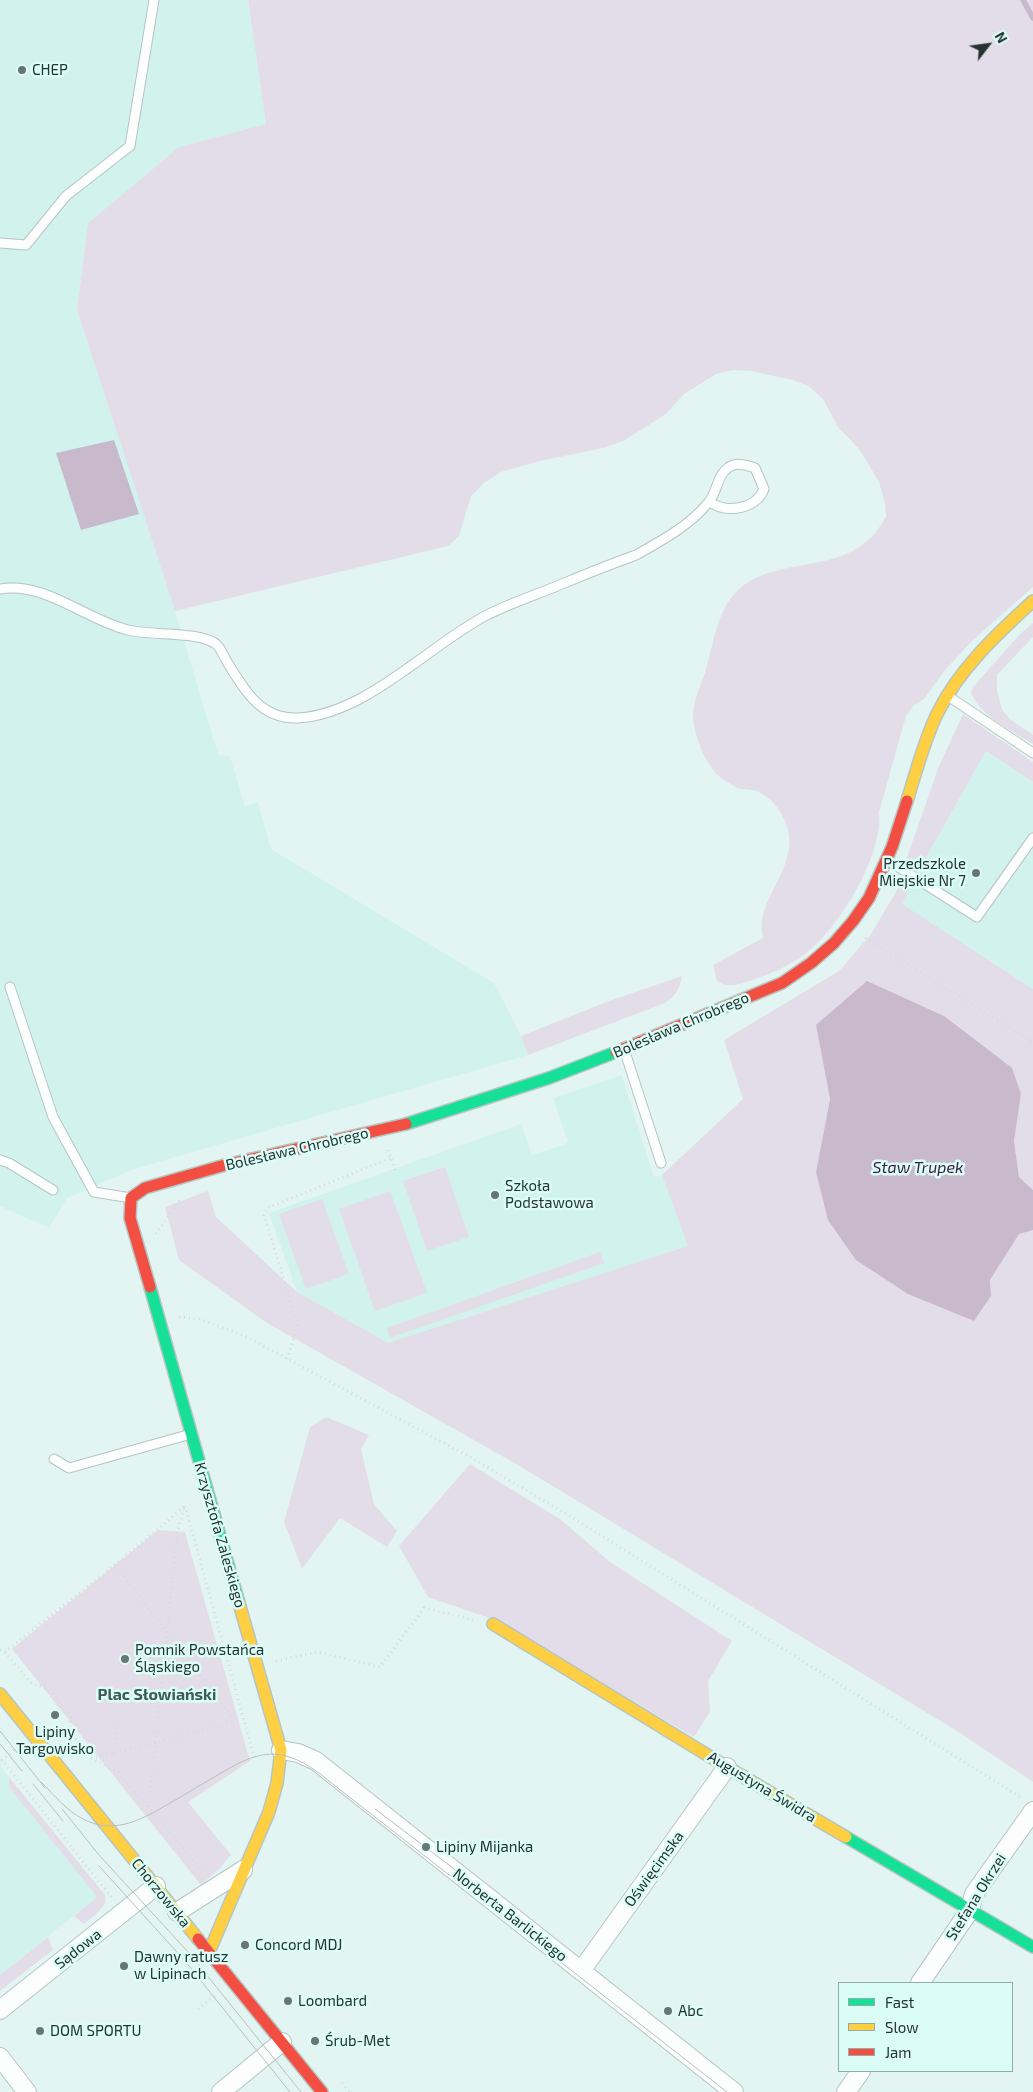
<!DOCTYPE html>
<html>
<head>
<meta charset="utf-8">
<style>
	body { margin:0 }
	#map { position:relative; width:1033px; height:2092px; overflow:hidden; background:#e3f5f2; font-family:"Exo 2",sans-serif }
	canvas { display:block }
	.legend { position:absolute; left:838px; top:1982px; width:175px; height:90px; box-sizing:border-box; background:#dbfdf8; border:1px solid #93aca8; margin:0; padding:6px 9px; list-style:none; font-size:15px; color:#263331 }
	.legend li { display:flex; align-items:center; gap:10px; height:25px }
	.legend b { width:25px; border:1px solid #93aca8 }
	.north { position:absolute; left:963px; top:20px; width:50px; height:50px; -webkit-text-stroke:4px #dbfdf8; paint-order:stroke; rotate:60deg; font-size:14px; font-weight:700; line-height:20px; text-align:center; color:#263331 }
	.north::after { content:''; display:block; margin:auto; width:18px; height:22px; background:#263331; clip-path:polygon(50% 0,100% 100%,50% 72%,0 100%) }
</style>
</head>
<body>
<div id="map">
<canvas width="1033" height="2092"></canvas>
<ul class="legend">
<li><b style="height:6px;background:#16e098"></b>Fast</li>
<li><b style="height:6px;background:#ffcf43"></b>Slow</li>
<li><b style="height:6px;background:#f24e42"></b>Jam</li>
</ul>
<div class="north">N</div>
</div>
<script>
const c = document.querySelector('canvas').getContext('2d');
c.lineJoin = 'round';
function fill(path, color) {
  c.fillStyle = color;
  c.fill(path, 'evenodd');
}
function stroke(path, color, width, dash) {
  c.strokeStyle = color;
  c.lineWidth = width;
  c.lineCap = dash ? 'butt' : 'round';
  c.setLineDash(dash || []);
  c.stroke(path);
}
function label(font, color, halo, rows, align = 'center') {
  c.font = font + ' "Exo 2",sans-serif';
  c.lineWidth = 5;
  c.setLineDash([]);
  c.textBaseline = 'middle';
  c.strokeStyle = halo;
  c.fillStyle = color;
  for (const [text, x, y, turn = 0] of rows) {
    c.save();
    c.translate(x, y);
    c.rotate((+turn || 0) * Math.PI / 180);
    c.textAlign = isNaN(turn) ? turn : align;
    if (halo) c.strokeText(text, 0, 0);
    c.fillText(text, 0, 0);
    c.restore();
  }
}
const built = new Path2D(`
	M 0,0 L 248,0 L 266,124 L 179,147 L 88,223 L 77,310 L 175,611 L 218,754 L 230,757 L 245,806 L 258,802 L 271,849 L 494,983 L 521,1036 L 528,1055 L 134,1169 L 67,1198 L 49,1228 L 0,1206 Z
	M 986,751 L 1033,782 L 1033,989 L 901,904 Z
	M 622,1075 L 654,1177 L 662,1175 L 689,1246 L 388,1344 L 297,1292 L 269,1213 L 521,1124 L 532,1155 L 563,1145 L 568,1142 L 553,1098 Z
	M 0,1765 L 9,1777 L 9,1787 L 97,1897 L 0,1975 Z`);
const green = new Path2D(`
	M 248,0 L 1033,0 L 1033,587 L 973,640 L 946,669 L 924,699 L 914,705 L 906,716 L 879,812 C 884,854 839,929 805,954 C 790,965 771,974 753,980 C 740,984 729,989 717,981 L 713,965 L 763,938 C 762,932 761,925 762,919 C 768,890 796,862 788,830 C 784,814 774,800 759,792 C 754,789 746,790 741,789 C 735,787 729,783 724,780 C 707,770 692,732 693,713 C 694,697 703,682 707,666 C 714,640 718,609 738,590 C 774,557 831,573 867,541 C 875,535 881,525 886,517 L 885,503 L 879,482 L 869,465 L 859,449 L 838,427 L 823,399 L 810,387 L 793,380 L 751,371 L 733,370 L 716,374 L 684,394 L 666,414 L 623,441 L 603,448 L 540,461 L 501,472 L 484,483 L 471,496 L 459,536 L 448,546 L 175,611 L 77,310 L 88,223 L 179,147 L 266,124 Z
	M 1033,623 L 1033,637 L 997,675 L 997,690 L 1002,710 L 1011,720 L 1033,735 L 1033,744 C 1012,731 981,716 971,693 L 973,687 L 1020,634 Z
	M 963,714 L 1033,762 L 1033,782 L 986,751 L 920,869 L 906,860 L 939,766 Z
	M 912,884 L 902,904 L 1033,989 L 1033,1190 L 1019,1177 L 1014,1141 L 1021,1094 L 816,1025 L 830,1099 L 816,1173 L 974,1321 L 991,1296 L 990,1280 L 1019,1233 L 1033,1230 L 1033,1782 L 957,1731 L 518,1465 L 267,1323 L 179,1260 L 165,1207 L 208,1191 L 216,1217 L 297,1292 L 388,1343 L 688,1246 L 662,1175 L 743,1099 L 724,1040 L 839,971 L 871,934 L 900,885 Z
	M 682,976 C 680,988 676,996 665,1003 L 528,1055 L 521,1036 L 609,1001 Z
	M 445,1167 L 469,1237 L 427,1251 L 403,1181 Z
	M 390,1191 L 427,1293 L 375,1311 L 339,1209 Z
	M 322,1199 L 349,1274 L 306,1289 L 279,1214 Z
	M 600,1252 L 604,1263 L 390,1338 L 387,1328 Z
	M 326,1417 L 369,1435 L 361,1449 L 374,1504 L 397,1531 L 387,1547 L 340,1518 L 302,1569 L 284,1522 L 310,1427 Z
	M 470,1464 L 560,1519 L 610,1562 L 732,1641 L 708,1681 L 710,1712 L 694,1737 L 495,1620 L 428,1597 L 399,1546 Z
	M 158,1530 L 185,1532 L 250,1761 L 188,1802 L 231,1855 L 220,1868 L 201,1885 L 12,1649 Z
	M 9,1777 L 105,1895 C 109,1907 92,1917 84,1924 L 74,1916 L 97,1897 L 9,1787 Z
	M 48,1937 L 53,1950 L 0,1991 L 0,1975 Z`);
const water = new Path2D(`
	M 114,440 L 139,514 L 81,530 L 56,453 Z
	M 867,981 L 944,1016 L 1012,1068 L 1021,1094 L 1014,1141 L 1019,1177 L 1033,1190 L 1033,1230 L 1019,1234 L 990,1280 L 991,1296 L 974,1321 L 908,1294 L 856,1260 L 828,1220 L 816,1172 L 830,1099 L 816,1025 Z`);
const stream = new Path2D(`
	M 1023,0 L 1033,18`);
const path = new Path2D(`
	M 865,938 L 1033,1042
	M 388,1150 L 395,1170
	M 156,1234 L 180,1200
	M 179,1317 L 199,1319 L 245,1336 L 470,1457 L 578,1521 L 1022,1798
	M 287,1359 L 298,1326 L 264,1215 L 267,1208 L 391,1158
	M 185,1506 L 255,1760
	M 0,1650 L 5,1652 L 115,1565 L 185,1506
	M 5,1652 L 32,1684 L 49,1689 L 71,1716 L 68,1729 L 91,1758 L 118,1772 L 205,1874
	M 276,1661 L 317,1652 L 380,1667 L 424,1608 L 474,1620
	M 18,1747 L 2,1760 L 112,1898 L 112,1900
	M 113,1754 L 120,1708
	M 91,1758 L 156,1743 L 235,1721 L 115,1565
	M 149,1807 L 177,1533 L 185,1505
	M 198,2009 L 217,1994
	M 342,2083 L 350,2092`);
const lane = new Path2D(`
	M 0,243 L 26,245 L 66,196 L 130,146 L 154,0
	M 0,589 C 45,581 86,620 128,630 C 153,636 198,631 216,644 C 221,648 223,655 226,660 C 243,688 260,720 298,718 C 366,714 427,647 485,616 C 510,603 536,595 562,584 C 586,574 611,564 636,555 C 661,541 689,526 708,503 C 718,492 716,476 729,467 C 737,462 746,465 755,468 L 764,489 C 756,509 727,514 710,502
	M 948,696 L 1033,753
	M 889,861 L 977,917 L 1033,838
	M 10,987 L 53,1117 L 94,1192 L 131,1198
	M 624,1049 L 661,1163
	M 0,1160 L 9,1163 L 53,1190
	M 54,1459 L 69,1468 L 191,1434`);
const street = new Path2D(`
	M 281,1750 L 298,1753 L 316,1761 L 734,2092
	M 177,1912 L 243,1870
	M 581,1971 L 727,1767
	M 920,1983 L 970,1910 L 974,1894 L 1033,1811
	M 0,2010 L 156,1886
	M 0,2057 L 27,2092
	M 221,2092 L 282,2042
	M 846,2092 L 861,2071`);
const fast = new Path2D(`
	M 406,1124 L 549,1078 L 616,1052
	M 150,1287 L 239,1603
	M 846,1837 L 1033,1947`);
const slow = new Path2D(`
	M 907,801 C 916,772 924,741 937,714 C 959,669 997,634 1033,601
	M 493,1624 L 727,1767 L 846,1837
	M 0,1694 L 198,1939
	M 209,1952 L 269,1812 L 277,1783 L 281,1750 L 239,1603`);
const jam = new Path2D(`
	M 616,1052 L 782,983 L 811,963 L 834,943 L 853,921 L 869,898 L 892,847 L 907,801
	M 150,1287 L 130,1218 L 131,1198 L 145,1188 L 225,1165 L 406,1124
	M 198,1939 L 322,2092`);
const tram = new Path2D(`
	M 0,1731 L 45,1788
	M 0,1744 L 22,1771
	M 41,1782 C 54,1795 67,1811 83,1819 C 116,1836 144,1818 172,1802 C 188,1792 205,1783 221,1773 C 240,1762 259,1751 282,1755 C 302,1759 318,1772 334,1785 L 727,2092
	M 33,1784 L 63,1821
	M 62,1809 L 99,1855 L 189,1953 L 301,2092
	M 375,1809 L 474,1884 L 487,1896
	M 99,1866 L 185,1961 L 290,2092`);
const markers = [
	[22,70,5,"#687775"],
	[976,873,5,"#687775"],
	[495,1195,5,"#687775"],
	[125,1659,5,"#687775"],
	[55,1715,5,"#687775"],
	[426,1847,5,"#687775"],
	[245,1945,5,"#687775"],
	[124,1966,5,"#687775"],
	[288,2001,5,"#687775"],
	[668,2011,5,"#687775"],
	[40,2031,5,"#687775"],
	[315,2041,5,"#687775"]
];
const poiNames = [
	["CHEP",32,70],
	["Przedszkole",966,864,"right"],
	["Miejskie Nr 7",966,881,"right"],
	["Szkoła",505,1186],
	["Podstawowa",505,1203],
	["Pomnik Powstańca",135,1650],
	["Śląskiego",135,1667],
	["Lipiny",55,1732,"center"],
	["Targowisko",55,1749,"center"],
	["Lipiny Mijanka",436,1847],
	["Concord MDJ",255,1945],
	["Dawny ratusz",134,1957],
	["w Lipinach",134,1974],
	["Loombard",298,2001],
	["Abc",678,2011],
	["DOM SPORTU",50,2031],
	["Śrub-Met",325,2041]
];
const streetNames = [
	["Bolesława Chrobrego",681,1025,-23],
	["Bolesława Chrobrego",297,1149,-13],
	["Krzysztofa Zaleskiego",220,1535,74],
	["Augustyna Świdra",762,1787,31],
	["Oświęcimska",654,1869,-54],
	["Chorzowska",161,1893,51],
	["Stefana Okrzei",976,1897,-58],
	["Norberta Barlickiego",510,1915,38],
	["Sądowa",78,1949,-38]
];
const waterNames = [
	["Staw Trupek",918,1168]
];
const neighbourhoodNames = [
	["Plac Słowiański",157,1695]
];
fill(built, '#d2f2ed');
fill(green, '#e3ddea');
fill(water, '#c8bacc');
stroke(stream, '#c8bacc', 5.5);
stroke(lane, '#b6c5c2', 11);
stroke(street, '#b6c5c2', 20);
stroke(fast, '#b6c5c2', 14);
stroke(slow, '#b6c5c2', 14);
stroke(jam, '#b6c5c2', 14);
stroke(path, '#d5dcda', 3, [1, 4]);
stroke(lane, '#fbfefd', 9);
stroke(street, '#fbfefd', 18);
stroke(fast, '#16e098', 11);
stroke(slow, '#ffcf43', 11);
stroke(jam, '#f24e42', 11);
stroke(tram, '#babfbe', 1);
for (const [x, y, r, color] of markers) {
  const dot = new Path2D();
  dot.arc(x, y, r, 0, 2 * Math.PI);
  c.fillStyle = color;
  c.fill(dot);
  stroke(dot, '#dbfdf8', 2);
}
label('15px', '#263331', '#dbfdf8', poiNames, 'left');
label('15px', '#263331', '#dbfdf8', streetNames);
label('italic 16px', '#401b41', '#dbfdf8', waterNames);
label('bold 16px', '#3d5a56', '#dbfdf8', neighbourhoodNames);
</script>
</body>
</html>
